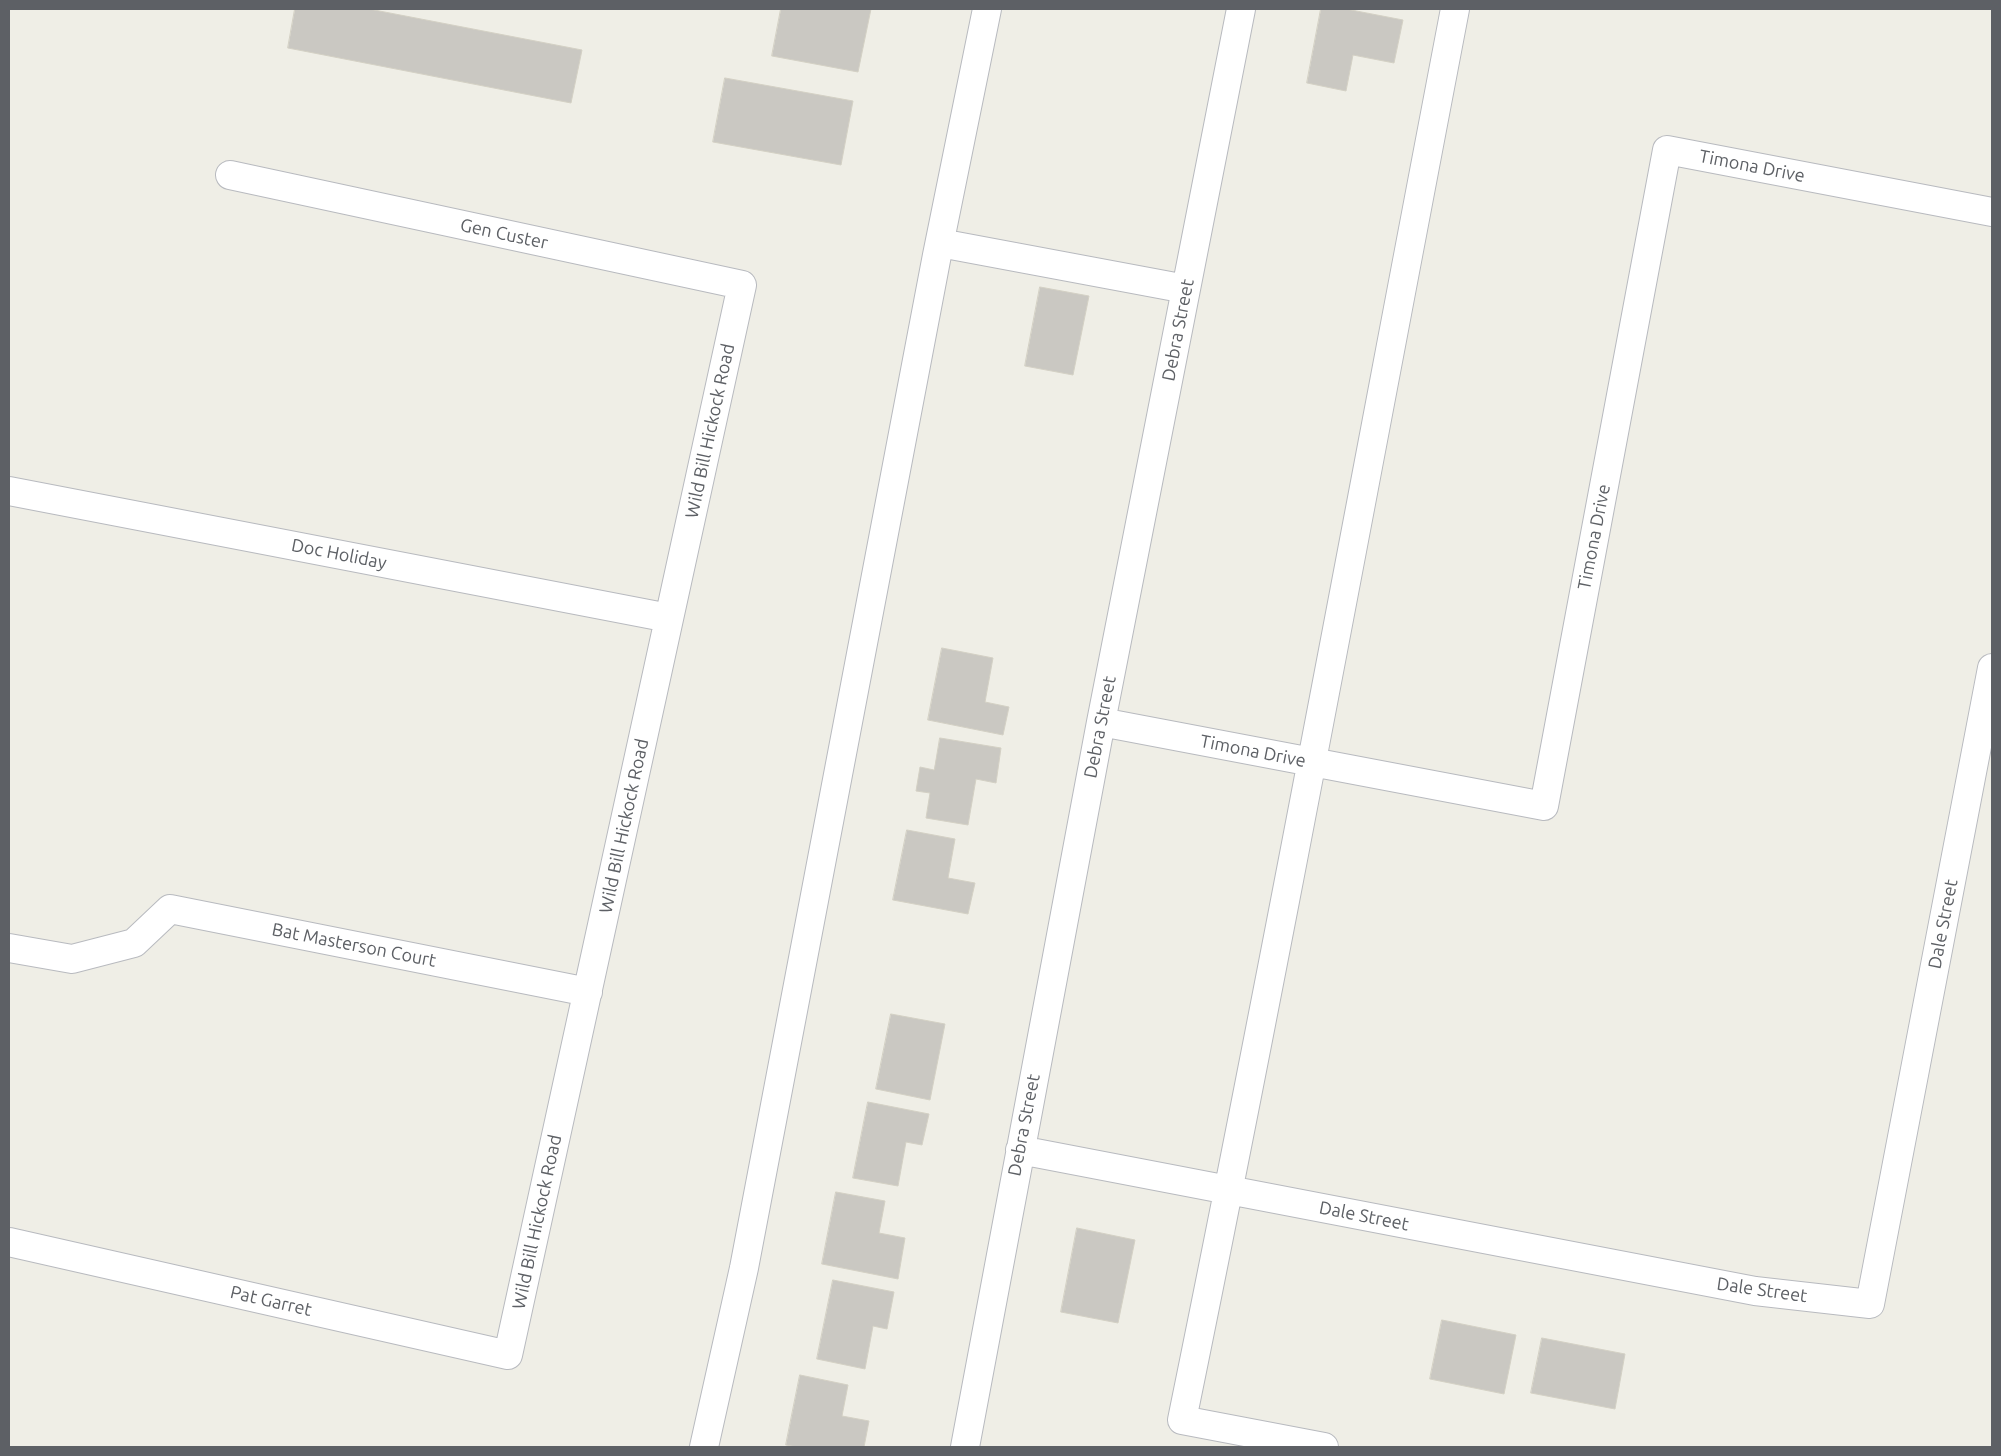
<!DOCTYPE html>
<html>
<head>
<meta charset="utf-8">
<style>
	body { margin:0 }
	#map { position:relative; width:2001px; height:1456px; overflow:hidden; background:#efeee6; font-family:Ubuntu,sans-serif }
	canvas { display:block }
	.frame { position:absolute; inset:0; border:10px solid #5d6065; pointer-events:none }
</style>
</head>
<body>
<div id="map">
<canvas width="2001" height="1456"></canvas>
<div class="frame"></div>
</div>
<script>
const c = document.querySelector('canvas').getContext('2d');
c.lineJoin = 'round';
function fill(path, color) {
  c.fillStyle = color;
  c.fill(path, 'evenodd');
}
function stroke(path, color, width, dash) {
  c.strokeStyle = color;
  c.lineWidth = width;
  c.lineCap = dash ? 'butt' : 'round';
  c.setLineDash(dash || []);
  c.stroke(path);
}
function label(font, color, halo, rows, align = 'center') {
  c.font = font + ' Ubuntu,sans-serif';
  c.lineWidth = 4;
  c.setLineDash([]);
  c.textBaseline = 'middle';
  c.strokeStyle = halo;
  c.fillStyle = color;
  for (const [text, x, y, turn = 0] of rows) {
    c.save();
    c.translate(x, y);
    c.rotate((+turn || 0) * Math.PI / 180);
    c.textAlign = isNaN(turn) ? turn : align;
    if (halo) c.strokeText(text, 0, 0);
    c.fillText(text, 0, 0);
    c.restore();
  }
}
const building = new Path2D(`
	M 295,9 L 369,9 L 582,50 L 571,103 L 288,48 Z
	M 781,9 L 871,9 L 858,72 L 772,56 Z
	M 1321,9 L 1346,9 L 1403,20 L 1394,63 L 1353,55 L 1346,91 L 1307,83 Z
	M 725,78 L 853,101 L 841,165 L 713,142 Z
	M 1040,287 L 1089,296 L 1073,375 L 1025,366 Z
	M 942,648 L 993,658 L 985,702 L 1009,707 L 1003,735 L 928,720 Z
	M 940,738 L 1001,748 L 996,783 L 976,779 L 968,825 L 926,818 L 930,793 L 916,791 L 920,767 L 934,770 Z
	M 907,830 L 955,839 L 948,878 L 975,883 L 968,914 L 893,900 Z
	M 891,1014 L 945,1024 L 930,1100 L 876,1089 Z
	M 868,1102 L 929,1114 L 922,1145 L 906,1142 L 898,1186 L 853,1178 Z
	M 836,1192 L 885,1201 L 879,1233 L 905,1238 L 898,1279 L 822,1264 Z
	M 1077,1228 L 1135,1240 L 1118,1323 L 1061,1312 Z
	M 833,1280 L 894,1292 L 887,1329 L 873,1326 L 865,1369 L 817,1359 Z
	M 1442,1320 L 1516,1335 L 1504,1394 L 1430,1379 Z
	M 1542,1338 L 1625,1354 L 1615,1409 L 1531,1393 Z
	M 800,1375 L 848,1385 L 842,1416 L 869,1421 L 864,1447 L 797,1447 L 786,1445 Z`);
const minor = new Path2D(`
	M 940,243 L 1186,289
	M 9,491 L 669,618
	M 1101,722 L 1544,806 L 1667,150 L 1992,212
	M 9,948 L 72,959 L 134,943 L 170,909 L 588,992
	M 1020,1150 L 1755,1291 L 1870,1304 L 1992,668
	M 9,1242 L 508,1355 L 742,285 L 230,175
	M 704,1447 L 744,1268 L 937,255 L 987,9
	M 965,1447 L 1101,722 L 1241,9
	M 1324,1447 L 1182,1420 C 1278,951 1365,479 1455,9`);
const streetNames = [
	["Timona Drive",1752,166,11],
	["Gen Custer",504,234,12],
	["Debra Street",1178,330,-79],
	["Wild Bill Hickock Road",710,431,-78],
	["Timona Drive",1594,537,-79],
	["Doc Holiday",339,554,11],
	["Debra Street",1100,727,-79],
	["Timona Drive",1253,751,11],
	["Wild Bill Hickock Road",624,826,-78],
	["Dale Street",1943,924,-79],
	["Bat Masterson Court",354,945,11],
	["Debra Street",1024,1125,-79],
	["Dale Street",1364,1216,11],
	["Wild Bill Hickock Road",537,1222,-78],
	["Dale Street",1762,1290,8],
	["Pat Garret",271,1301,13]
];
fill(building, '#cac8c2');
stroke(building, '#d3d0c4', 1);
stroke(minor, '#b8babf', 30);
stroke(minor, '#fff', 28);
label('18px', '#5d6065', '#fff', streetNames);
</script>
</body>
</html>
